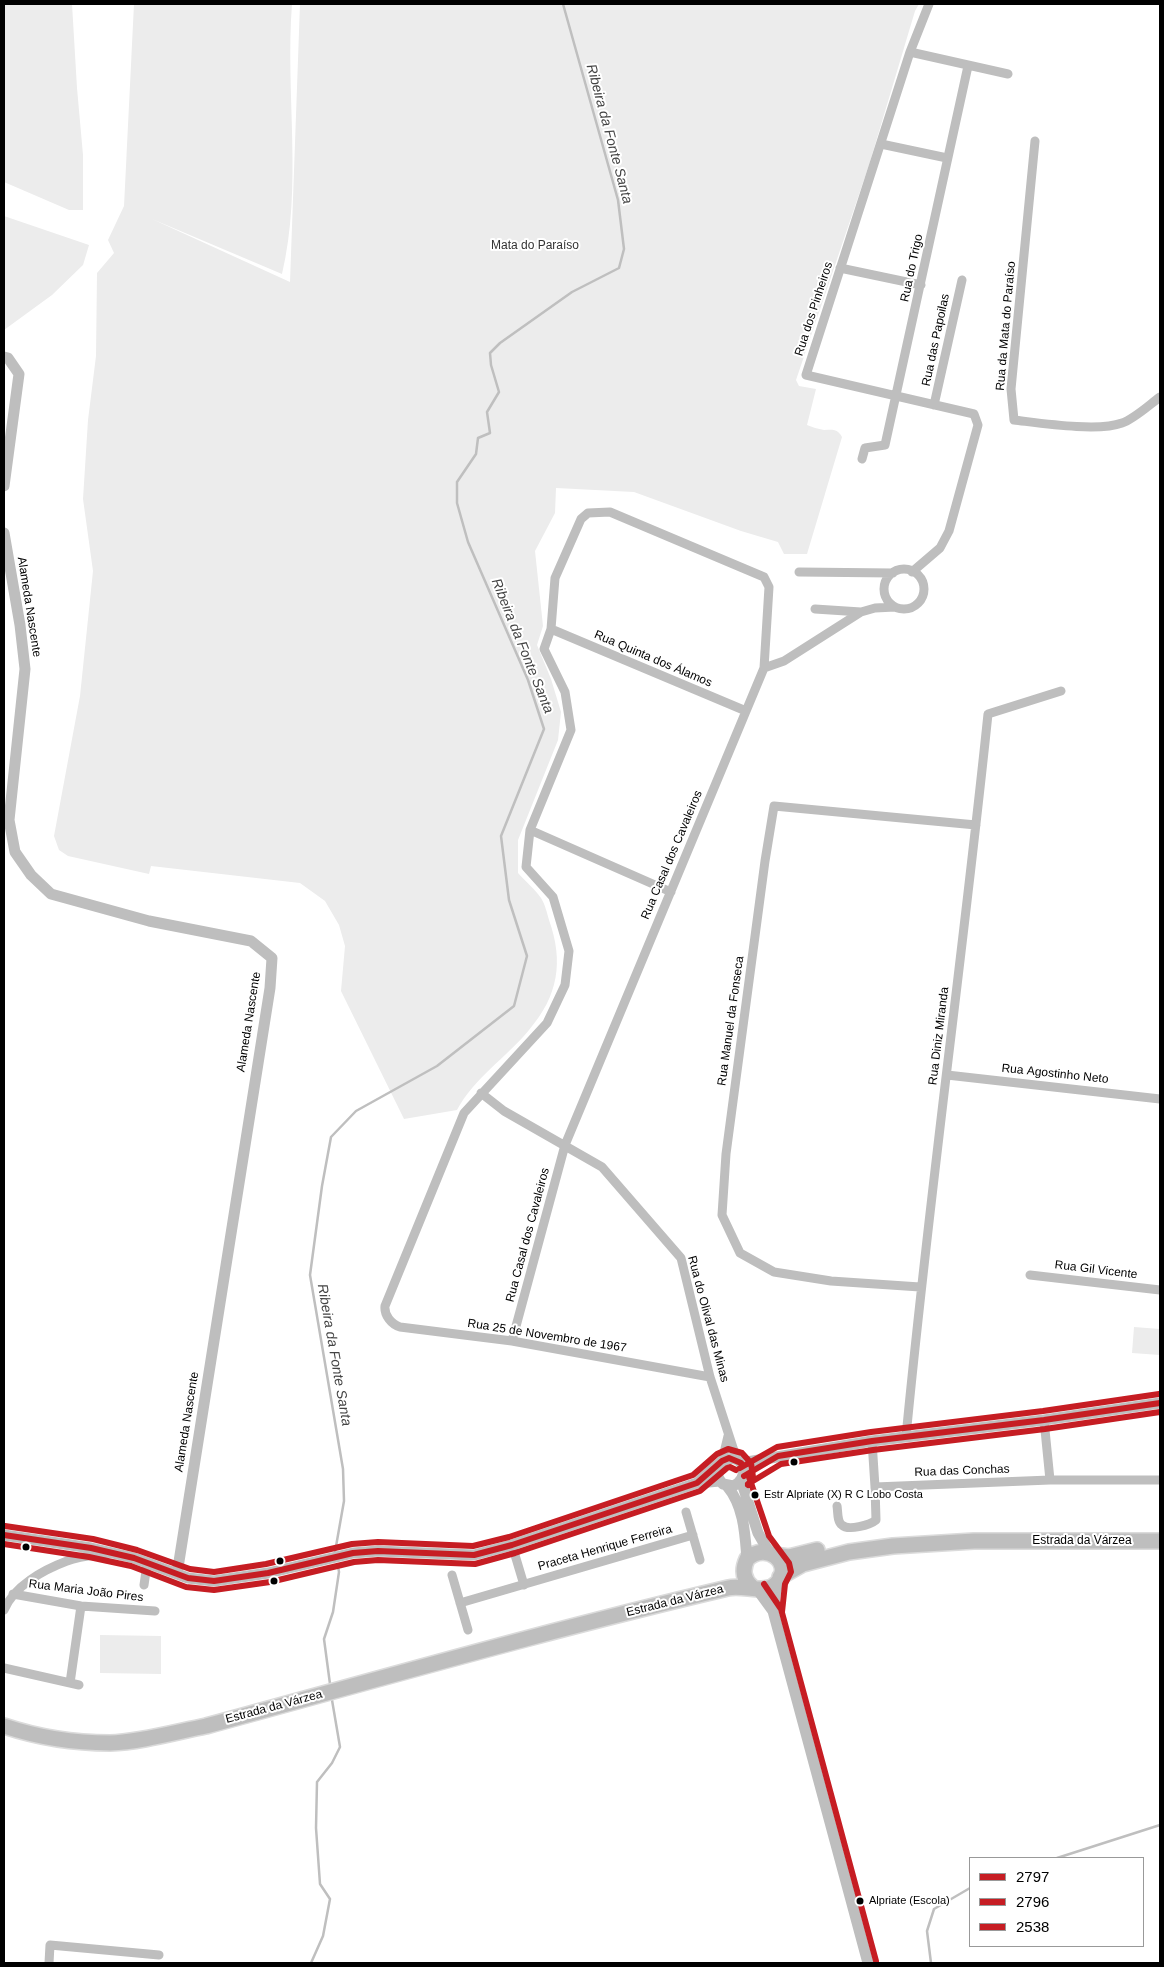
<!DOCTYPE html>
<html>
<head>
<meta charset="utf-8">
<style>
	body { margin:0 }
	#map { position:relative; width:1164px; height:1967px; overflow:hidden; background:#fff; font-family:Helvetica,sans-serif }
	canvas { display:block }
	.frame { position:absolute; inset:0; border:5px solid #000; pointer-events:none }
	.legend { position:absolute; left:969px; top:1857px; width:175px; height:90px; box-sizing:border-box; background:#fff; border:1px solid #999; margin:0; padding:6px 9px; list-style:none; font-size:15px; color:#000 }
	.legend li { display:flex; align-items:center; gap:10px; height:25px }
	.legend b { width:25px; border:1px solid #999 }
</style>
</head>
<body>
<div id="map">
<canvas width="1164" height="1967"></canvas>
<div class="frame"></div>
<ul class="legend">
<li><b style="height:6px;background:#c61d23"></b>2797</li>
<li><b style="height:6px;background:#c61d23"></b>2796</li>
<li><b style="height:6px;background:#c61d23"></b>2538</li>
</ul>
</div>
<script>
const c = document.querySelector('canvas').getContext('2d');
c.lineJoin = 'round';
function fill(path, color) {
  c.fillStyle = color;
  c.fill(path, 'evenodd');
}
function stroke(path, color, width, dash) {
  c.strokeStyle = color;
  c.lineWidth = width;
  c.lineCap = dash ? 'butt' : 'round';
  c.setLineDash(dash || []);
  c.stroke(path);
}
function label(font, color, halo, rows, align = 'center') {
  c.font = font + ' Helvetica,sans-serif';
  c.lineWidth = 4;
  c.setLineDash([]);
  c.textBaseline = 'middle';
  c.strokeStyle = halo;
  c.fillStyle = color;
  for (const [text, x, y, turn = 0] of rows) {
    c.save();
    c.translate(x, y);
    c.rotate((+turn || 0) * Math.PI / 180);
    c.textAlign = isNaN(turn) ? turn : align;
    if (halo) c.strokeText(text, 0, 0);
    c.fillText(text, 0, 0);
    c.restore();
  }
}
const green = new Path2D(`
	M 4,4 L 72,4 L 77,88 L 83,155 L 83,210 L 69,210 L 4,182 Z
	M 134,4 L 292,4 C 285,93 303,186 282,274 L 152,219 L 290,282 L 300,4 L 919,4 L 915,11 L 869,165 L 796,380 L 799,386 L 816,389 L 807,425 C 812,427 818,429 824,430 C 832,430 837,428 842,437 L 807,554 L 784,554 L 778,542 L 741,531 L 634,492 L 556,488 L 555,513 L 535,551 L 543,626 L 537,645 L 551,679 L 561,712 L 558,740 L 518,840 L 518,873 C 525,881 535,889 541,898 C 545,904 547,913 549,920 C 564,962 558,996 529,1030 C 506,1058 474,1078 457,1110 L 404,1119 L 341,991 L 345,946 L 339,925 L 325,901 L 300,883 L 151,866 L 149,874 L 68,856 L 59,850 L 54,836 L 80,696 L 93,571 L 83,499 L 88,420 L 96,356 L 97,273 L 114,253 L 108,240 L 124,206 Z
	M 4,216 L 89,245 L 83,265 L 52,295 L 4,330 Z
	M 1134,1327 L 1160,1329 L 1160,1355 L 1132,1353 Z
	M 100,1635 L 161,1636 L 161,1674 L 100,1673 Z`);
const stream = new Path2D(`
	M 335,1552 L 344,1501 L 343,1469 L 310,1275 L 322,1186 L 331,1137 L 356,1111 L 437,1066 L 514,1006 L 527,956 L 509,900 L 501,836 L 544,729 L 528,680 L 468,542 L 457,503 L 457,482 L 476,454 L 478,438 L 490,433 L 487,412 L 499,392 L 491,365 L 490,353 L 500,343 L 572,292 L 619,268 L 624,249 L 618,200 L 563,4
	M 330,1684 L 324,1639 L 333,1612 L 339,1572 L 338,1566
	M 1057,1858 L 1160,1825
	M 311,1963 L 323,1936 L 330,1899 L 320,1884 L 316,1828 L 317,1782 L 332,1763 L 340,1747 L 332,1700
	M 931,1963 L 927,1931 L 934,1909 L 970,1888`);
const minor = new Path2D(`
	M 910,52 L 1008,74
	M 1035,141 L 1011,389 L 1014,420 C 1040,423 1098,432 1122,423 C 1134,419 1149,405 1160,397
	M 881,144 L 947,158
	M 840,268 L 921,285
	M 934,405 L 962,280
	M 862,459 L 865,448 L 885,445 L 968,66
	M884 589a20 20 0 1 1 40 0a20 20 0 1 1-40 0Z
	M 799,572 L 893,573
	M 912,572 L 940,548 L 949,531 L 978,425 L 974,414 L 806,375 L 910,52 L 929,4
	M 815,609 L 861,612
	M 551,629 L 746,711
	M 764,668 L 784,661 L 861,612 L 875,608 L 895,607
	M 530,830 L 671,892
	M 947,1075 L 1160,1099
	M 481,1093 L 504,1111 L 602,1167 L 681,1258 L 710,1377 L 737,1460
	M 1030,1275 L 1160,1290
	M 920,1287 L 831,1281 L 774,1272 L 740,1253 L 722,1215 L 726,1154 L 765,861 L 774,806 L 976,825
	M 512,1341 L 565,1145 L 764,668 L 769,587 L 764,577 L 610,512 L 588,513 L 581,519 L 555,578 L 551,629 L 544,649 L 565,692 L 571,730 L 530,830 L 526,867 L 553,897 L 569,951 L 565,985 L 547,1023 L 464,1113 L 385,1306 C 384,1315 391,1324 400,1327 L 512,1341 L 710,1377
	M 1044,1420 L 1050,1480
	M 906,1437 C 929,1195 963,955 988,714 L 1061,691
	M 872,1441 L 875,1487 L 1050,1480 L 1160,1480
	M 722,1461 L 728,1436
	M 837,1506 C 838,1511 837,1522 842,1525 C 848,1531 870,1525 876,1520 L 875,1487
	M 686,1512 L 700,1560
	M 512,1545 L 524,1585
	M 452,1575 L 468,1630
	M 144,1585 L 147,1564
	M 13,1594 L 81,1606 L 155,1611
	M 460,1603 L 693,1535
	M 4,1610 C 14,1586 43,1570 67,1561 C 79,1556 95,1555 109,1553
	M 4,1668 L 79,1685
	M 70,1683 L 81,1606
	M 49,1963 L 50,1945 L 159,1955`);
const tertiary = new Path2D(`
	M 4,357 L 8,358 L 19,374 L 4,486
	M 4,533 L 20,625 L 25,669 L 9,820 L 15,852 L 31,875 L 51,894 L 149,921 L 251,941 L 272,958 L 270,988 L 177,1574
	M 741,1463 L 872,1441 L 1044,1420 L 1160,1403
	M 741,1480 L 758,1533 L 769,1552
	M 697,1483 C 704,1477 720,1460 728,1459 C 745,1455 750,1479 733,1486 L 723,1484 C 717,1479 716,1472 719,1464
	M 727,1486 C 744,1506 745,1534 747,1559
	M 4,1535 L 91,1548 L 134,1558 L 188,1578 L 214,1581 L 268,1573 L 353,1553 L 378,1551 L 474,1555 L 512,1545 L 697,1483 L 720,1481
	M 757,1589 L 773,1611 L 868,1963
	M 773,1611 L 777,1582`);
const primary = new Path2D(`
	M 774,1555 L 789,1557 L 817,1550
	M 780,1577 L 803,1564 L 849,1552 L 893,1546 L 974,1541 L 1160,1541
	M 4,1726 C 37,1737 76,1743 110,1743 C 141,1742 176,1732 206,1726 C 379,1679 553,1629 728,1588 C 744,1584 767,1596 778,1582 C 793,1562 766,1541 747,1559 C 742,1570 743,1579 752,1587`);
const bus1 = new Path2D(`
	M 744,1476 L 778,1456 L 872,1441 L 1044,1420 L 1160,1403
	M 4,1535 L 91,1548 L 134,1558 L 188,1578 L 214,1581 L 268,1573 L 353,1553 L 378,1551 L 474,1555 L 512,1545 L 697,1483 L 722,1461 L 729,1458 L 741,1463`);
const bus2 = new Path2D(`
	M 748,1484 L 781,1464 L 873,1450 L 1045,1429 L 1160,1412
	M 4,1544 L 89,1557 L 131,1566 L 186,1587 L 214,1590 L 270,1582 L 354,1562 L 378,1560 L 475,1564 L 515,1553 L 700,1491 L 727,1468 L 730,1467 L 736,1470`);
const bus3 = new Path2D(`
	M 740,1468 L 777,1447 L 871,1432 L 1043,1411 L 1159,1394
	M 749,1477 L 769,1536 L 789,1563 L 791,1572 L 785,1584 L 782,1612
	M 5,1526 L 93,1539 L 137,1550 L 190,1569 L 214,1572 L 266,1564 L 352,1544 L 378,1542 L 473,1546 L 509,1537 L 693,1475 L 717,1454 L 728,1449 L 742,1453 L 751,1463 L 753,1477 L 748,1485
	M 764,1584 L 781,1609 L 876,1961`);
const markers = [
	[794,1462,4.5,"#000"],
	[755,1495,4.5,"#000"],
	[26,1547,4.5,"#000"],
	[280,1561,4.5,"#000"],
	[274,1581,4.5,"#000"],
	[860,1901,4.5,"#000"]
];
const busNames = [
	["Estr Alpriate (X) R C Lobo Costa",764,1495],
	["Alpriate (Escola)",869,1901]
];
const parkNames = [
	["Mata do Paraíso",535,246]
];
const streetNames = [
	["Rua do Trigo",912,268,-78],
	["Rua dos Pinheiros",814,309,-72],
	["Rua da Mata do Paraíso",1006,326,-85],
	["Rua das Papoilas",936,340,-78],
	["Alameda Nascente",29,607,81],
	["Rua Quinta dos Álamos",653,659,23],
	["Rua Casal dos Cavaleiros",672,855,-67],
	["Rua Manuel da Fonseca",731,1021,-82],
	["Alameda Nascente",249,1022,-81],
	["Rua Diniz Miranda",939,1036,-83],
	["Rua Agostinho Neto",1055,1074,6],
	["Rua Casal dos Cavaleiros",528,1235,-75],
	["Rua Gil Vicente",1096,1270,7],
	["Rua do Olival das Minas",708,1319,75],
	["Rua 25 de Novembro de 1967",547,1336,9],
	["Alameda Nascente",187,1422,-81],
	["Rua das Conchas",962,1471,-2],
	["Estrada da Várzea",1082,1541],
	["Praceta Henrique Ferreira",605,1548,-16],
	["Rua Maria João Pires",86,1591,7],
	["Estrada da Várzea",675,1601,-14],
	["Estrada da Várzea",274,1707,-15]
];
const waterNames = [
	["Ribeira da Fonte Santa",609,134,75],
	["Ribeira da Fonte Santa",522,646,68],
	["Ribeira da Fonte Santa",334,1355,80]
];
fill(green, '#ececec');
stroke(stream, '#bfbfbf', 2.5);
stroke(primary, '#dbdbdb', 18);
stroke(minor, '#bebebe', 9);
stroke(tertiary, '#bebebe', 11);
stroke(primary, '#bebebe', 15);
stroke(bus1, '#c61d23', 6);
stroke(bus2, '#c61d23', 6);
stroke(bus3, '#c61d23', 6);
for (const [x, y, r, color] of markers) {
  const dot = new Path2D();
  dot.arc(x, y, r, 0, 2 * Math.PI);
  c.fillStyle = color;
  c.fill(dot);
  stroke(dot, '#fff', 2);
}
label('11px', '#000', '#fff', busNames, 'left');
label('12px', '#333', '#fff', parkNames);
label('12px', '#000', '#fff', streetNames);
label('italic 14px', '#444', '#fff', waterNames);
</script>
</body>
</html>
